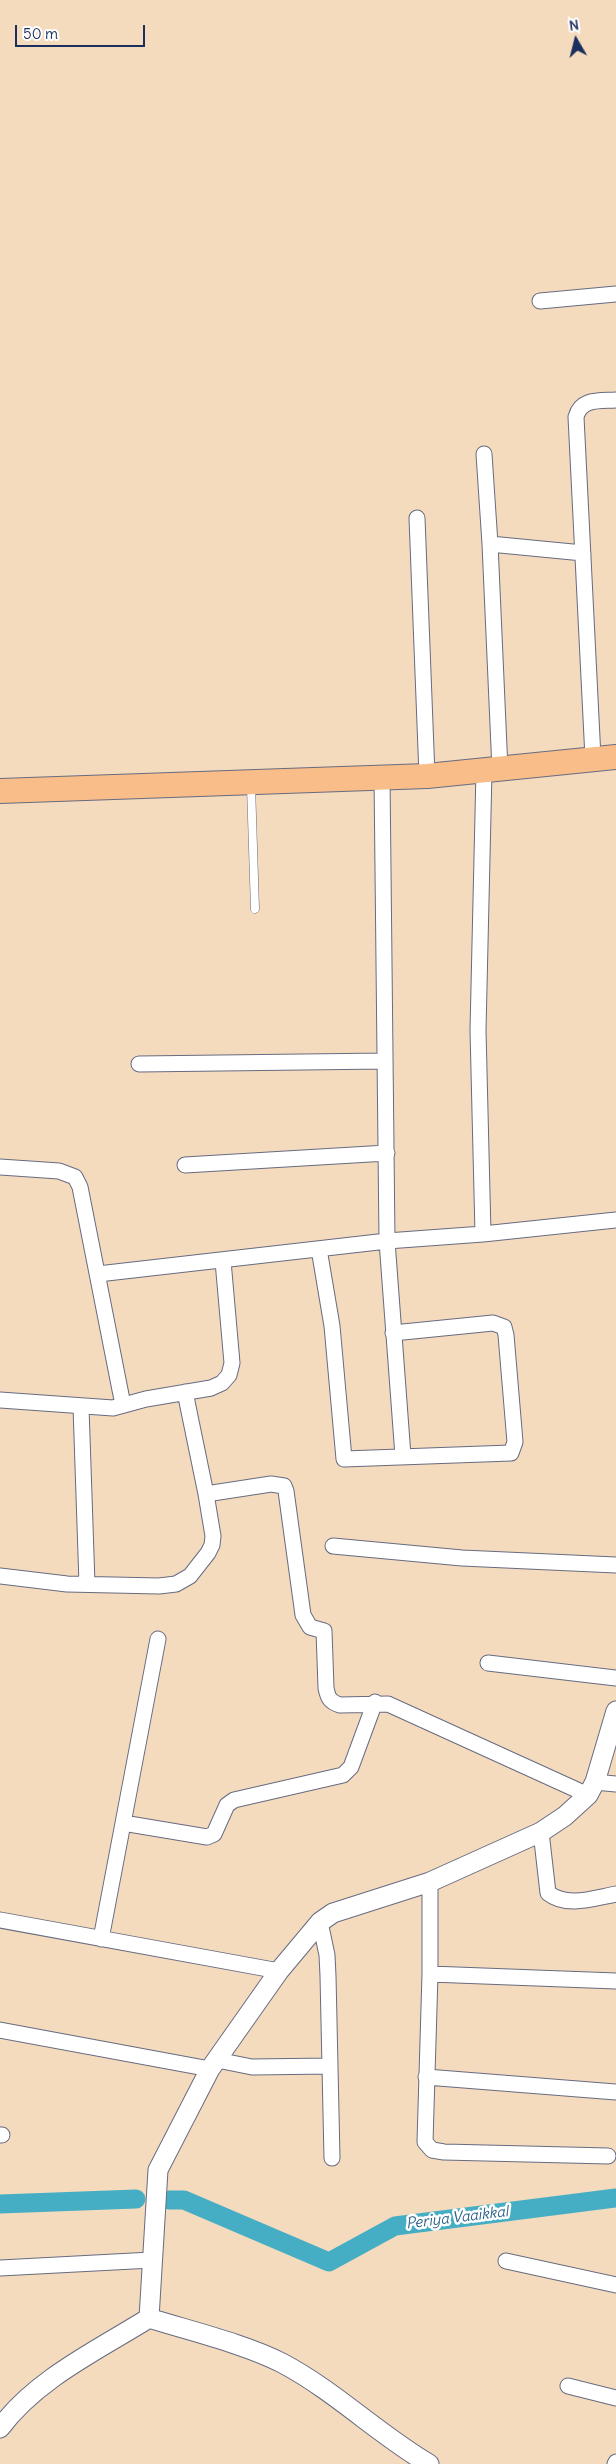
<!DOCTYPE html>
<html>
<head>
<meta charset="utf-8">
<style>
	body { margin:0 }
	#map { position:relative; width:616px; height:2464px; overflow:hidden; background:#f4dbbe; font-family:Delius,sans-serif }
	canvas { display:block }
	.north { position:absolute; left:551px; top:15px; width:50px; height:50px; -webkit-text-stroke:4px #fff; paint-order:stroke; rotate:352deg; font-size:14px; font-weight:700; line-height:20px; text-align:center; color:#1b2f5e }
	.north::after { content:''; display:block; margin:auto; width:18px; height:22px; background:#1b2f5e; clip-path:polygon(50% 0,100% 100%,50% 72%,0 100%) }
	.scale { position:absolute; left:15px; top:25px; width:130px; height:22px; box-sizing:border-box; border:2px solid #1b2f5e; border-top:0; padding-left:6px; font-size:15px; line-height:18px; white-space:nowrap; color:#1b2f5e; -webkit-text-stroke:4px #fff; paint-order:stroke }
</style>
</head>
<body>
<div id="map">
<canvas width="616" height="2464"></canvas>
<div class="north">N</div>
<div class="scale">50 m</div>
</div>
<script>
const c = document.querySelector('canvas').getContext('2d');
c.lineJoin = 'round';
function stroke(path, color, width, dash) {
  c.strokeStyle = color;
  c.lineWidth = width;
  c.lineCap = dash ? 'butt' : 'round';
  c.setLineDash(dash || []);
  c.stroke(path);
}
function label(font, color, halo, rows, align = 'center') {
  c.font = font + ' Delius,sans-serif';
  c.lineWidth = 5;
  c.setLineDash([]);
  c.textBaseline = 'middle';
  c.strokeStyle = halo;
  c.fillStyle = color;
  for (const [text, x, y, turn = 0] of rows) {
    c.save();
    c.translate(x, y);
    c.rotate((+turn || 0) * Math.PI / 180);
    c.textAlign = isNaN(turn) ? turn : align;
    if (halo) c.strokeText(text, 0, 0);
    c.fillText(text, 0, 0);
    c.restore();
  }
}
const canal = new Path2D(`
	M 169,2200 L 184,2200 L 329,2262 L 395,2226 L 616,2198
	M 0,2204 L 136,2199`);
const service = new Path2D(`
	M 251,786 L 255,909`);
const minor = new Path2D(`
	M 540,301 L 616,294
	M 484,454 L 490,544 L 500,770
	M 417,518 L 427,776
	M 490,544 L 583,553
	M 593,758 L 576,417 C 581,398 599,401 616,400
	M 382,777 L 387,1241 L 403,1456
	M 139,1064 L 385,1061
	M 185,1165 L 387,1153
	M 0,1167 L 59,1171 L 75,1177 L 80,1187 L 123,1405
	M 483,1234 L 478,1030 L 484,771
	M 319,1249 L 332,1326 L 344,1459 L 511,1453 L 515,1442 L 506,1335 L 504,1327 L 493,1323 L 393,1333
	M 98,1274 L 387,1241 L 483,1234 L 616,1220
	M 0,1400 L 113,1408 L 146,1399 L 211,1388 L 222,1383 L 229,1375 L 232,1363 L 223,1261
	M 81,1407 L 87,1584
	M 206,1494 L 271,1484 L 284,1486 L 286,1491 L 303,1615 L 310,1627 L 324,1631 L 326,1688 C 328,1698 330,1702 340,1705 L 388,1704 L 588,1795
	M 333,1546 L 462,1558 L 616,1565
	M 0,1576 L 67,1584 L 159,1586 L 176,1584 L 190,1576 L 208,1553 L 212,1545 L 213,1536 L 206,1494 L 185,1392
	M 488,1663 L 616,1678
	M 595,1782 L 616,1784
	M 123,1823 L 207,1837 L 214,1834 L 227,1805 L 234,1800 L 343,1775 L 351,1767 L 375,1702
	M 541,1832 L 548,1893 C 567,1908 594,1898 616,1894
	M 430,1882 L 430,1974 L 425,2142 L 432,2150 L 444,2152 L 608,2156
	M 0,1920 L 279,1971
	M 320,1922 L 327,1955 L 328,1976 L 332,2158
	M 101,1939 L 158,1639
	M 430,1974 L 616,1981
	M 0,2030 L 210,2069
	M 217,2060 L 252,2067 L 330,2066
	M 426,2077 L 616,2092
	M 0,2135 L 2,2135
	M 506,2261 L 616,2285
	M 0,2268 L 152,2260
	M 568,2386 L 616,2398
	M 615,2464 L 616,2462`);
const tertiary = new Path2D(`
	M 149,2318 L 158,2170 L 210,2069 L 279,1971 L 320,1922 L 333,1913 L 430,1882 L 541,1832 L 565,1816 L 588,1795 L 595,1782 L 616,1711
	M 0,2428 C 36,2379 98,2350 149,2318 C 190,2331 245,2344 282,2363 C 335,2391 378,2434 429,2464`);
const primary = new Path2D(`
	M 0,791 L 427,776 L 616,757`);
const waterNames = [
	["Periya Vaaikkal",457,2218,-7]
];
stroke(canal, '#45aec4', 19);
stroke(service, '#676b80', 9);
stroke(minor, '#676b80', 17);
stroke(tertiary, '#676b80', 21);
stroke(primary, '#676b80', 26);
stroke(service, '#fff', 8);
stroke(minor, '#fff', 15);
stroke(tertiary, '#fff', 19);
stroke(primary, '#f8bd89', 24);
label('italic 15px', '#2c6287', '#fff', waterNames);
</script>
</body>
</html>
